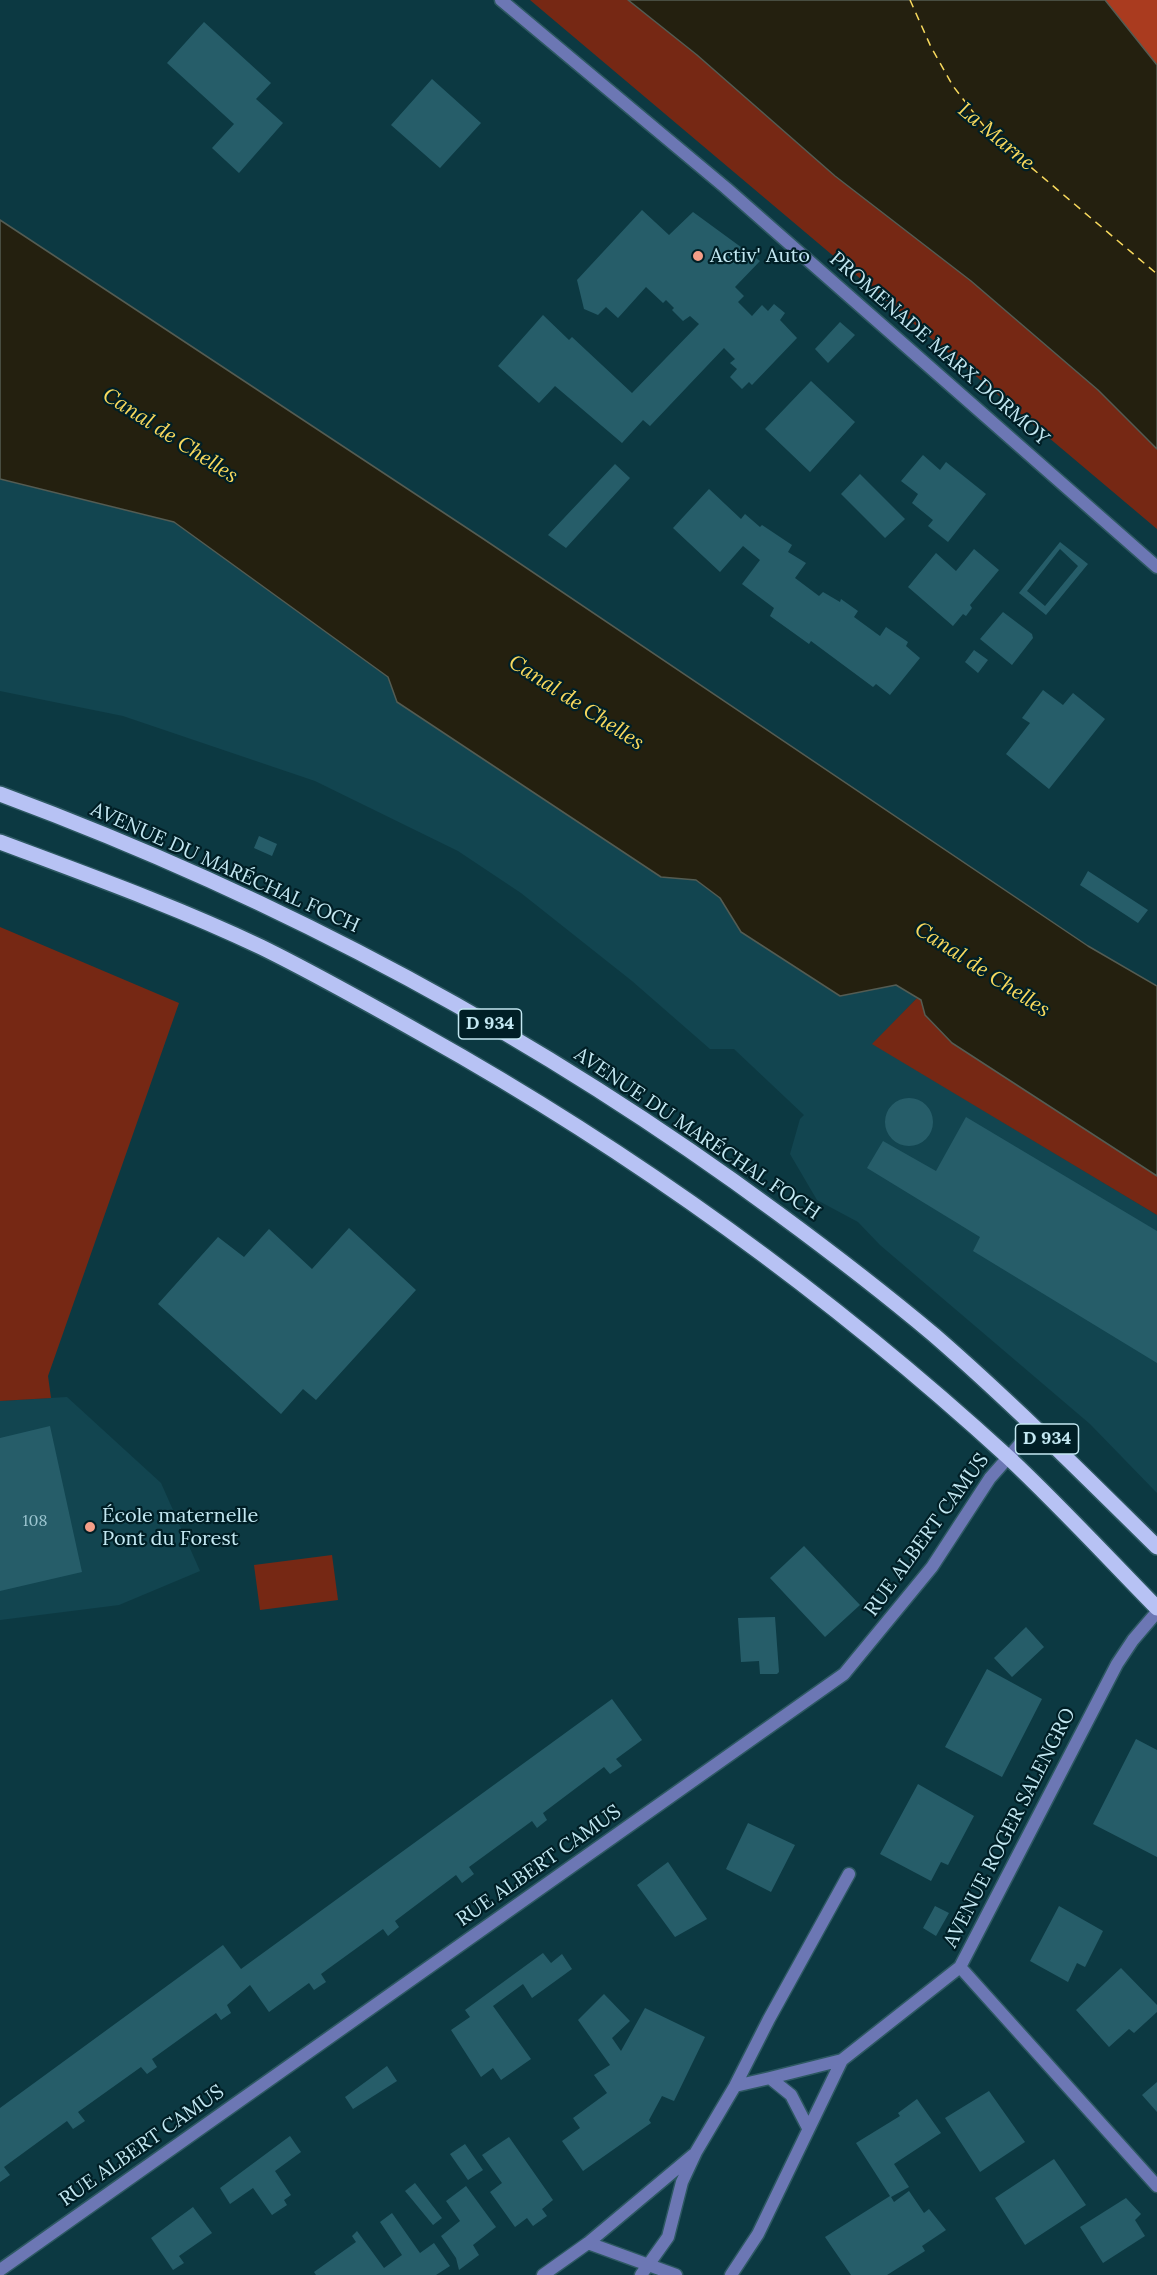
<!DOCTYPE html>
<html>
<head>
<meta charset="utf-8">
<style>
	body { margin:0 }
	canvas { display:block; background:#0c3942 }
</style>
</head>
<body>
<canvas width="1157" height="2275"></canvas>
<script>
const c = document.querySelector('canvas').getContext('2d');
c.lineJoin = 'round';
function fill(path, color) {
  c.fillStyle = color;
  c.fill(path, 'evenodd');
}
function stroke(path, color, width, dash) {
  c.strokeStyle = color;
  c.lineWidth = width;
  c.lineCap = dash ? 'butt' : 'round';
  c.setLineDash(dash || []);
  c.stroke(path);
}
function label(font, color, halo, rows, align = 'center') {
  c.font = font + ' Lora,serif';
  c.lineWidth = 4.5;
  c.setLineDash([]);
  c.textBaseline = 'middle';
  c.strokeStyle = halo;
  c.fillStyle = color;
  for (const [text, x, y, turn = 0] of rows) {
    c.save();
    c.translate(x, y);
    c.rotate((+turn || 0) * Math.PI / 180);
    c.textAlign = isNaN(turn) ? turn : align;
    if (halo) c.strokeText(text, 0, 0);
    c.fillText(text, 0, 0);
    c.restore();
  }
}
const built = new Path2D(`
	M 0,479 L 174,522 L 388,677 L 397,702 L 661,877 L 696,879 L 720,898 L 741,932 L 839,996 L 896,985 L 917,998 L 873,1044 L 1157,1215 L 1157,1493 L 1090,1424 L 880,1245 L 858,1222 L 817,1200 L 790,1154 L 800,1119 L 804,1115 L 734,1049 L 710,1049 L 632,981 L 521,893 L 458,851 L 315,781 L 123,716 L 0,691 Z
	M 67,1397 L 161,1483 L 200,1571 L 119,1605 L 0,1620 L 0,1401 Z`);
const green = new Path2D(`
	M 530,0 L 628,0 L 697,55 L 835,176 L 971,281 L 1098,390 L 1157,449 L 1157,529 Z
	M 0,927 L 179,1003 L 48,1376 L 51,1398 L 0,1401 Z
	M 917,998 L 921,1000 L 925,1015 L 952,1043 L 1157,1176 L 1157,1215 L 872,1044 Z
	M 332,1555 L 338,1600 L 260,1610 L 254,1565 Z`);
const forest = new Path2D(`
	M 1035,0 L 1157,0 L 1157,105 Z`);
const water = new Path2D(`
	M 628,0 L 1105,0 L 1157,65 L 1157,449 L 1098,390 L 971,281 L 835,176 L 697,55 Z
	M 0,220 L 482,538 L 1088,946 L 1157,986 L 1157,1176 L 952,1043 L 925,1015 L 921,1000 L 896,985 L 840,996 L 741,932 L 720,898 L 696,880 L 661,877 L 397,702 L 388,677 L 174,522 L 0,479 Z`);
const ferry = new Path2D(`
	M 910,0 L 931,47 L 953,86 L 987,130 L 1157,274`);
const building = new Path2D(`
	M 204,22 L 271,83 L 256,99 L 283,123 L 239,173 L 212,148 L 234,124 L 167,63 Z
	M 432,79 L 481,123 L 440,168 L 391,125 Z
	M 642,210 L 669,235 L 693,212 L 760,261 L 735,287 L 744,296 L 738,302 L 752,316 L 762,305 L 768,311 L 774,304 L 785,313 L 780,320 L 797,338 L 752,385 L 749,382 L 742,389 L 730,377 L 737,369 L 730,363 L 735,359 L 724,348 L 650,426 L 643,420 L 622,443 L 555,386 L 539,403 L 498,366 L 543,315 L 569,340 L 572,337 L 632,393 L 699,324 L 690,316 L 683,321 L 672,310 L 674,308 L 666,300 L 663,303 L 646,287 L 618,318 L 606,307 L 598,315 L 584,309 L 577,280 Z
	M 840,322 L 855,335 L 828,363 L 815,349 Z
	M 811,381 L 855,422 L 810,472 L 765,429 Z
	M 923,455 L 940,470 L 946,462 L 986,494 L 948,542 L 928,526 L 933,520 L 912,503 L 918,494 L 901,481 Z
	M 615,464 L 630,478 L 566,548 L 548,535 Z
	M 860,474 L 905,519 L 885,538 L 841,494 Z
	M 709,489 L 741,519 L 745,514 L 760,527 L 762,525 L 792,545 L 788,552 L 806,563 L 795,578 L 819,596 L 823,592 L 840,602 L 841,599 L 858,611 L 854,617 L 880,636 L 886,627 L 908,642 L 906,646 L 920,658 L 890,695 L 876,684 L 873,687 L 811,641 L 809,644 L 770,616 L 774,608 L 742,584 L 760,560 L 743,546 L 720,572 L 673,528 Z
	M 1060,542 L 1088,564 L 1046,615 L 1019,593 ZM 1060,549 L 1078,566 L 1045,606 L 1027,591 Z
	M 974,549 L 999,570 L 970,605 L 972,608 L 966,616 L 963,614 L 953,626 L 908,587 L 936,553 L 956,571 Z
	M 1003,612 L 1032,634 L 1033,638 L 1012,665 L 980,639 Z
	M 974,650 L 988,660 L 978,673 L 965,662 Z
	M 1043,690 L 1063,705 L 1073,693 L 1105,719 L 1049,789 L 1006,754 L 1030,723 L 1022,718 Z
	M 259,836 L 277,844 L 272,856 L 254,848 Z
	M 1088,871 L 1148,910 L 1138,923 L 1080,885 Z
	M885 1122a24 24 0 1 1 48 0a24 24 0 1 1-48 0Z
	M 966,1117 L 1157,1231 L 1157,1363 L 973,1251 L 980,1237 L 867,1168 L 883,1141 L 936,1171 Z
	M 349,1228 L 416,1290 L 316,1400 L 303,1389 L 281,1414 L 158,1304 L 218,1237 L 244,1257 L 269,1229 L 312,1269 Z
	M 50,1426 L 82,1572 L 0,1591 L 0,1438 Z
	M 804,1546 L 860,1605 L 825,1637 L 770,1578 Z
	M 775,1617 L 779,1672 L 777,1674 L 760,1674 L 759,1661 L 741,1662 L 738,1618 Z
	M 1026,1627 L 1044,1647 L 1012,1677 L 994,1658 Z
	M 987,1669 L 1042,1699 L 1002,1777 L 945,1747 Z
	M 612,1699 L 642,1740 L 616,1759 L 622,1766 L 610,1774 L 604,1767 L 543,1813 L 547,1820 L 537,1828 L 532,1821 L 469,1867 L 474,1874 L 462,1883 L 456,1875 L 395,1921 L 399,1927 L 388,1936 L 383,1929 L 321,1974 L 326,1982 L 314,1990 L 309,1983 L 269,2012 L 250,1985 L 227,2005 L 231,2013 L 221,2020 L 216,2013 L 152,2059 L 157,2067 L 147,2074 L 141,2067 L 78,2112 L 85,2121 L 73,2129 L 67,2121 L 4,2167 L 10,2175 L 0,2182 L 0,2108 L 223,1945 L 241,1969 Z
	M 1136,1739 L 1157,1750 L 1157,1857 L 1093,1824 Z
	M 918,1784 L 974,1816 L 948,1865 L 941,1862 L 931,1881 L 880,1854 Z
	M 748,1823 L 795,1845 L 771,1892 L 726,1869 Z
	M 668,1862 L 707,1919 L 675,1937 L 637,1885 Z
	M 935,1906 L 949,1913 L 936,1936 L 923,1928 Z
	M 1059,1906 L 1103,1931 L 1085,1967 L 1077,1963 L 1068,1982 L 1030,1961 Z
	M 543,1953 L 551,1963 L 562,1954 L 572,1969 L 532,1998 L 523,1984 L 493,2006 L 531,2059 L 501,2080 L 493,2068 L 481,2077 L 451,2030 L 470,2017 L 465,2010 Z
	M 1121,1968 L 1157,2005 L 1157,2012 L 1134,2033 L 1129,2029 L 1109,2047 L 1076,2010 Z
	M 604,1994 L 630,2021 L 612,2038 L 621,2051 L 645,2008 L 705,2037 L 674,2101 L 662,2096 L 649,2120 L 651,2123 L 583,2171 L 562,2141 L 580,2128 L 573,2118 L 607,2093 L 594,2075 L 610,2065 L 578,2020 Z
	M 387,2066 L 397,2081 L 353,2109 L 345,2097 Z
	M 1157,2082 L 1157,2112 L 1142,2095 Z
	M 989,2091 L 1025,2142 L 980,2172 L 945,2118 Z
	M 917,2099 L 941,2133 L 894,2164 L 909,2187 L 891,2197 L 894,2202 L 909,2191 L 924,2213 L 929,2209 L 946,2230 L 922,2246 L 925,2251 L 887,2275 L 851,2275 L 825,2237 L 890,2196 L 856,2143 L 900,2116 L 898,2113 Z
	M 290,2136 L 301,2152 L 275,2171 L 291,2195 L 284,2200 L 287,2205 L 272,2215 L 253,2188 L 230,2204 L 220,2188 Z
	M 509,2137 L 553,2200 L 542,2209 L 547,2216 L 533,2226 L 527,2218 L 515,2227 L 490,2192 L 502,2183 L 482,2155 Z
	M 465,2144 L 483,2170 L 468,2180 L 450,2154 Z
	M 1054,2159 L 1086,2205 L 1025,2245 L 995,2198 Z
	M 415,2183 L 442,2218 L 433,2225 L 405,2191 Z
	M 466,2186 L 496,2227 L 473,2245 L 479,2255 L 459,2270 L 456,2258 L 441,2236 L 460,2221 L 446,2201 Z
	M 1126,2198 L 1141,2214 L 1135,2220 L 1145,2236 L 1103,2263 L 1080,2227 Z
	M 193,2207 L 212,2233 L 179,2256 L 184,2263 L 173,2270 L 151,2238 Z
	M 392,2213 L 420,2253 L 434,2243 L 450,2266 L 436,2275 L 316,2275 L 314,2272 L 356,2242 L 352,2236 L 357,2231 L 384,2268 L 402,2255 L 380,2222 Z`);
const street = new Path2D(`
	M 501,0 L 726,188 L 1157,567
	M 960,1967 L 1157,2186
	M 770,2078 L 842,2060 L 960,1967 L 1117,1664 L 1133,1640 L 1157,1612
	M 735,2086 L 770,2078 L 791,2095 L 808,2128
	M 588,2243 L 676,2275
	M 0,2270 L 844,1674 L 932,1567 L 990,1478 L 1035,1427
	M 543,2275 L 588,2243 L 693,2155
	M 641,2275 L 668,2237 L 682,2182 L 696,2152 L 735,2086 L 769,2019 L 849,1874
	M 731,2275 L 758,2234 L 842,2060`);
const primary = new Path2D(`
	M 0,794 C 278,897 541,1038 779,1214 C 832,1253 884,1293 934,1335 C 1011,1402 1084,1475 1157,1547
	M 0,842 C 88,875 177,907 261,947 C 316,974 369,1004 422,1034 C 633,1152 831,1295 1009,1458 C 1060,1506 1108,1558 1157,1608`);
const markers = [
	[698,256,6,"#f49e88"],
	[90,1527,6,"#f49e88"]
];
const numberNames = [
	["108",35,1521]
];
const shields = [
	[490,1024,63],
	[1047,1439,63]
];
const shieldNames = [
	["D 934",490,1024],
	["D 934",1047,1439]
];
const poiNames = [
	["Activ' Auto",710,256],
	["École maternelle",102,1516],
	["Pont du Forest",102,1539]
];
const streetNames = [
	["PROMENADE MARX DORMOY",939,349,41],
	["AVENUE DU MARÉCHAL FOCH",225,868,24],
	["AVENUE DU MARÉCHAL FOCH",697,1134,34],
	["RUE ALBERT CAMUS",927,1535,-54],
	["AVENUE ROGER SALENGRO",1010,1828,-63],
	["RUE ALBERT CAMUS",539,1866,-35],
	["RUE ALBERT CAMUS",142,2146,-35]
];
const waterNames = [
	["La Marne",996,137,40],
	["Canal de Chelles",170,436,33],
	["Canal de Chelles",576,703,33],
	["Canal de Chelles",982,970,33]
];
fill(built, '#124550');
fill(green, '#762814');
fill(forest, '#aa3b1f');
fill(water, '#24200f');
stroke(water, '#545c53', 1.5);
stroke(ferry, '#f8d95d', 1.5, [8, 6]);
fill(building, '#265d69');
stroke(street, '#2d5862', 15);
stroke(primary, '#2d5862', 18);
stroke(street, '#6c77b4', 12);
stroke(primary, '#b7c2f4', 15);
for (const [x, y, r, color] of markers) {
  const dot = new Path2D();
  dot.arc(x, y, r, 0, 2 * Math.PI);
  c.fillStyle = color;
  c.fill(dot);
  stroke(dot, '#001f26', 2);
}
label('16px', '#9cc5d0', null, numberNames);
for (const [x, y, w] of shields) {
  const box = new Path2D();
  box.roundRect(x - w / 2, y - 15, w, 30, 4.5);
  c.fillStyle = '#001f26';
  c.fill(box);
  stroke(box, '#c3e8f2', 1.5);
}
label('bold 18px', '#c3e8f2', null, shieldNames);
label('20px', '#c3e8f2', '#001f26', poiNames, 'left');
label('20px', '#c3e8f2', '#001f26', streetNames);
label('italic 21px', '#f8d95d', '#001f26', waterNames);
</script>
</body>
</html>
